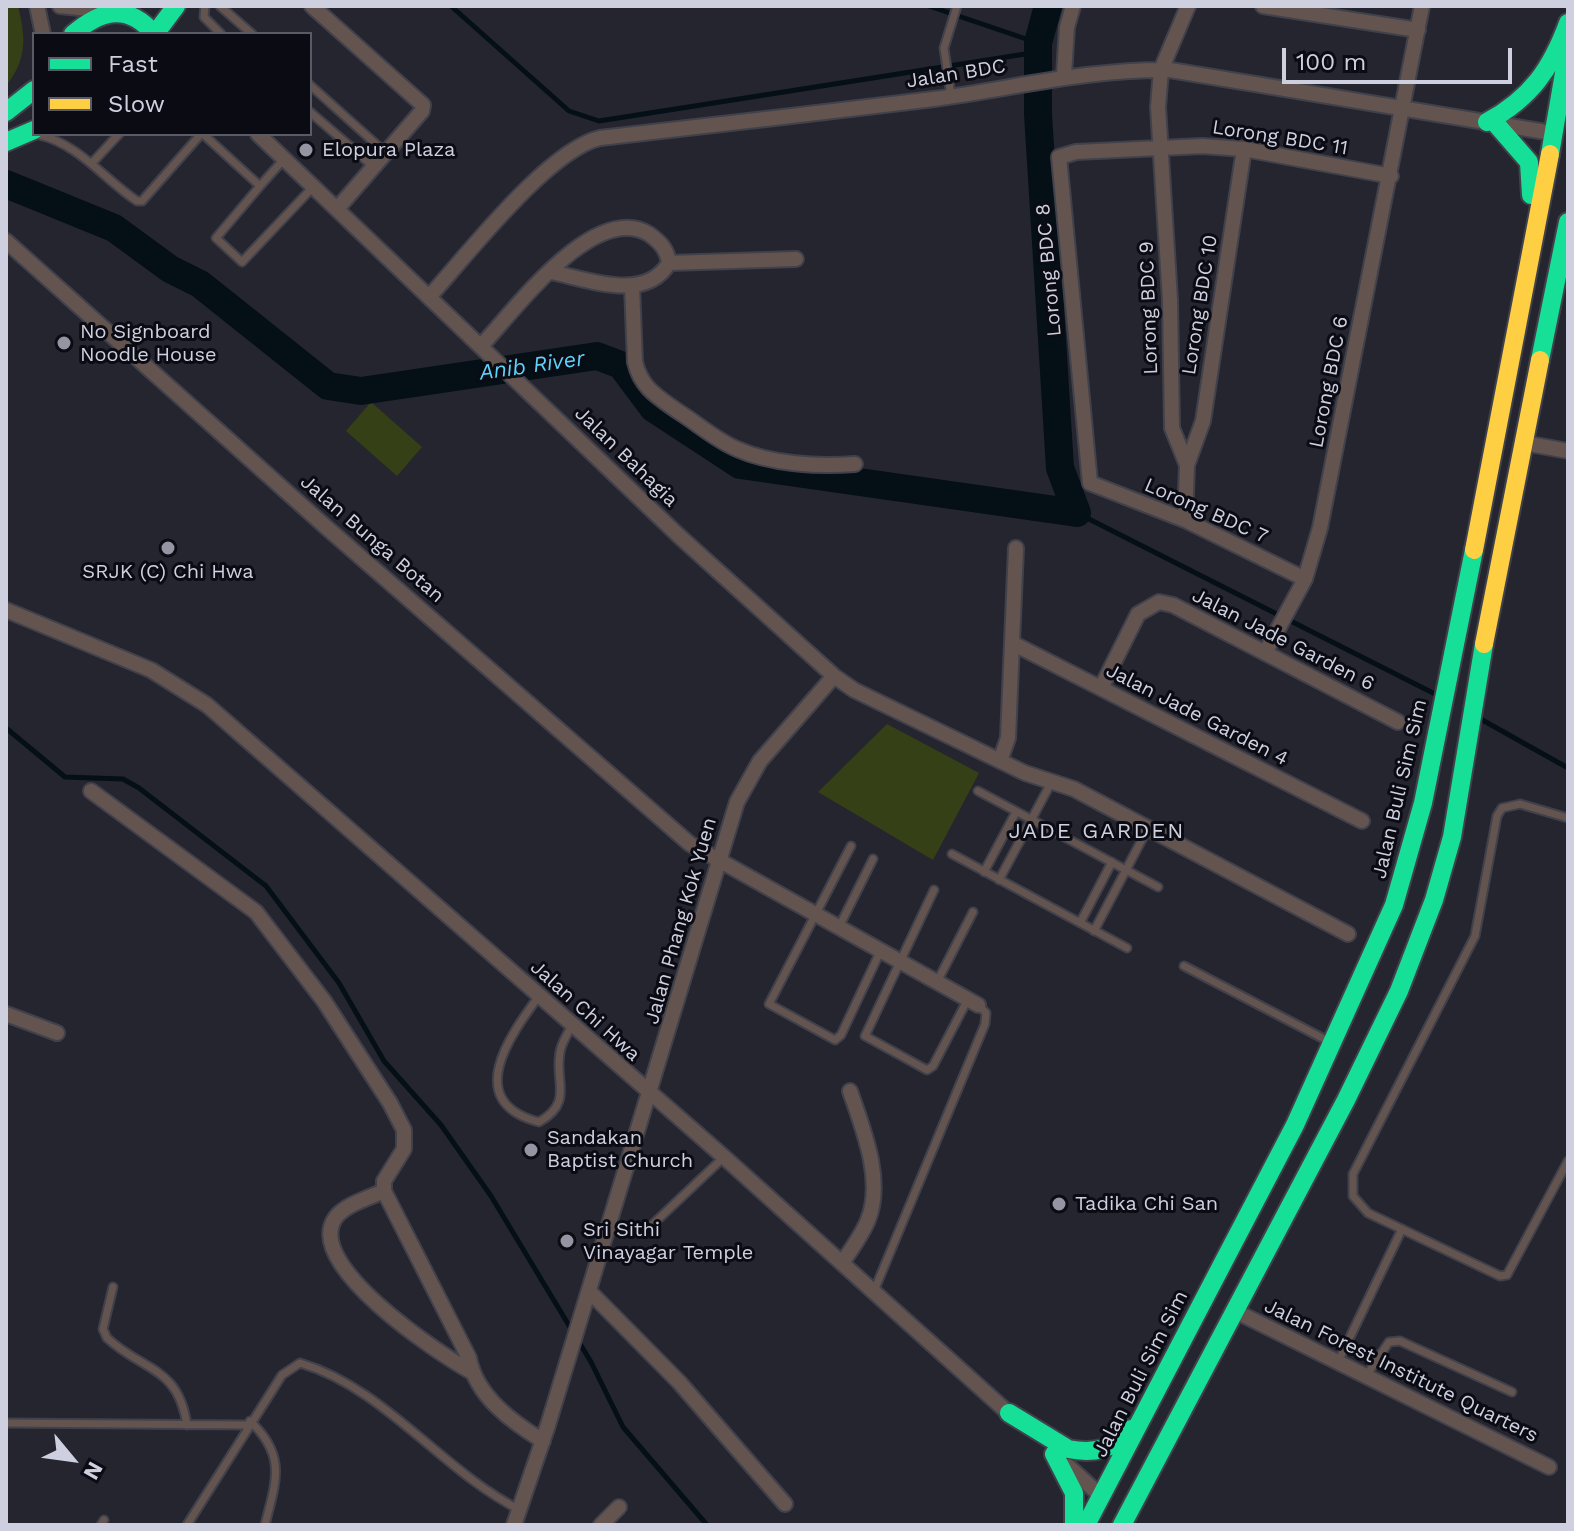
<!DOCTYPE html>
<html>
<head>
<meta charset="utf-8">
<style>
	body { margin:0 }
	#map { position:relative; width:1574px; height:1531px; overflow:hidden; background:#252530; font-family:"Work Sans",sans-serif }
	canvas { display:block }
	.frame { position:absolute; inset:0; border:8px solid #cfd0df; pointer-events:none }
	.legend { position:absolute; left:32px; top:32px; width:280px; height:104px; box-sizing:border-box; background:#0b0b14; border:2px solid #595a65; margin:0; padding:10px 14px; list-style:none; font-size:24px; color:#cfd0df }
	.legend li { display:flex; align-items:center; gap:16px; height:40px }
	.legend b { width:40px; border:2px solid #595a65 }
	.north { position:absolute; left:32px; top:1419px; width:80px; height:80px; -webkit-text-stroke:6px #0b0b14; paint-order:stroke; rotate:119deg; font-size:22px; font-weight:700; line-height:32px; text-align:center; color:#cfd0df }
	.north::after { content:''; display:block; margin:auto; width:28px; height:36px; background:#cfd0df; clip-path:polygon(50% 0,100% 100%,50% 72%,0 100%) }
	.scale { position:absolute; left:1282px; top:48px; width:230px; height:36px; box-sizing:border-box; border:4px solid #cfd0df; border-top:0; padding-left:10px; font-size:24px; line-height:28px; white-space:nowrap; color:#cfd0df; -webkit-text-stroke:6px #0b0b14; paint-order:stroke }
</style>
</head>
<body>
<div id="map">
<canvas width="1574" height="1531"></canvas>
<div class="frame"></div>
<ul class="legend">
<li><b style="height:10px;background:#16e098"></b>Fast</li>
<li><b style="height:10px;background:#ffcf43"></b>Slow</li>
</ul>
<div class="north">N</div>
<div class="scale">100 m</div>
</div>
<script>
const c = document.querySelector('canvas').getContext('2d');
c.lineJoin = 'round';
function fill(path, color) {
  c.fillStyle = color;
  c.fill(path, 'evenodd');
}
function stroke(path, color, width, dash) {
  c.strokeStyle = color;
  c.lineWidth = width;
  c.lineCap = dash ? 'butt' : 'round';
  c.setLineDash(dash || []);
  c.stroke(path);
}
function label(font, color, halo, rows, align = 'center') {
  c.font = font + ' "Work Sans",sans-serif';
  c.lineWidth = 6;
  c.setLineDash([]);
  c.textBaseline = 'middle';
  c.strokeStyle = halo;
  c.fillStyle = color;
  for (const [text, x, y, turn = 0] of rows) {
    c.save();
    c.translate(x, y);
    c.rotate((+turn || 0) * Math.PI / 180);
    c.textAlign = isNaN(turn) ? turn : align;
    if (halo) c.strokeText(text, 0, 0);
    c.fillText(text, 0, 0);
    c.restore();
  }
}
const green = new Path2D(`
	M 6,6 L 18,6 C 26,39 27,59 6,86 Z
	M 371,402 L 422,447 L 397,476 L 346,431 Z
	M 887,724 L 979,773 L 933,860 L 818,792 Z`);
const stream = new Path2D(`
	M 451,6 L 569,111 L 599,121 L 1038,52
	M 929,6 L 1038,43
	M 1077,513 L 1437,695
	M 1477,717 L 1568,768
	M 6,728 L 65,777 L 123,779 L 139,788 L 266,886 L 339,983 L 384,1061 L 441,1125 L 491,1196 L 591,1362 L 623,1427 L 707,1525`);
const river = new Path2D(`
	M 1048,6 L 1038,43 L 1038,114 L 1060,468 L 1077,513
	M 6,184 L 114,228 L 170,269 L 200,284 L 328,386 L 361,391 L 597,356 L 621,365 L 653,408 L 740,465 L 1077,513`);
const lane = new Path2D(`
	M 205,6 L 204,17 L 221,34
	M 220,6 L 252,34
	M 310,85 L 386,153
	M 951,96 L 944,48 L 957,6
	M 310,112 L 374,167
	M 203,134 L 260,186 L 284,159
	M 39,135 C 79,144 105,180 137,201 L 142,201 L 201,134
	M 92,163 L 119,134
	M 260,186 L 216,238 L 242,262 L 313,187
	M 978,791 L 1158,887
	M 1568,818 L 1520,804 L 1502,808 L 1497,816 L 1475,936 L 1353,1174 L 1353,1196 L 1368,1213 L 1500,1276 L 1507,1275 L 1568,1161
	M 851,846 L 769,1004 L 835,1040 L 841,1035 L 881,950
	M 952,854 L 1127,948
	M 984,872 L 1016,812
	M 999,880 L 1051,783
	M 934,890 L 865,1036 L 927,1070 L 933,1066 L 968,999
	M 1080,923 L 1112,862
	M 839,927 L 873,859
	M 1094,931 L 1148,828
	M 1184,966 L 1328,1041
	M 937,982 L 973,912
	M 539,996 C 510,1035 462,1102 539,1122 C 576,1101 552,1079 561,1048 C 563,1041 568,1033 572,1025
	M 651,1226 L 724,1157
	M 113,1287 L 103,1329 L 107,1338 C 144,1372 178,1366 187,1425
	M 874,1291 L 985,1024 L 986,1013 L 978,1005
	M 1338,1362 L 1402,1229
	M 1366,1376 L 1389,1342 L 1400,1341 L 1512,1392
	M 250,1421 C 287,1456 276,1481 265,1525
	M 6,1423 L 248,1425
	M 101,1525 L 104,1520
	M 187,1525 L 282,1375 L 300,1363 C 385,1388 442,1471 520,1510`);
const street = new Path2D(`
	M 37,6 L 43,34
	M 60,6 L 99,10
	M 312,6 L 423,105 L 422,111 L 337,209
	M 1263,6 L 1418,30
	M 1064,75 L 1067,27 L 1073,6
	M 258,134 L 678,535 L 834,676 L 854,690 L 1025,773 L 1074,789 L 1348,934
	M 6,241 L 326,527 L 690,844 L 978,1005
	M 669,263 L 796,259
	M 632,286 L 635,362 C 641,388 658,397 679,412 C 698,424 716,440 737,449 C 770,464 819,467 855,464
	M 429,297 C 468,254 548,150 600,138 C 711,125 823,113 934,99 C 1015,88 1087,69 1170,70 L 1552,133
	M 481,346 C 515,310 594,201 649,234 C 660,242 667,249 669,263 C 645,303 587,279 551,272
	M 1524,443 L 1568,451
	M 1187,465 L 1172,428 L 1170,300 L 1158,107 L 1161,70 L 1188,6
	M 1185,520 L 1187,465 L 1203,421 L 1244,149
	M 1305,579 L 1185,520 L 1090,483 L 1059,157 L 1076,152 L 1202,146 L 1244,149 L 1391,176
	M 6,610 L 151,670 L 207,705 L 724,1157 L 1014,1418
	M 1014,644 L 1362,821
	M 1265,653 L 1305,579 L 1320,528 L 1422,6
	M 1101,688 L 1138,614 L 1159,602 L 1173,605 L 1398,722
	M 1000,761 L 1008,738 L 1016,548
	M 91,791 L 256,912 L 324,1001 L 390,1103 L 404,1130 L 404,1149 L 384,1181 L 384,1191
	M 6,1014 L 57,1033
	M 384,1191 L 469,1358 C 476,1396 512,1422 543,1441
	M 384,1191 C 369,1198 346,1204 336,1217 C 301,1263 439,1354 472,1372
	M 842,1263 C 851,1250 862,1235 868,1220 C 884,1180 863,1129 850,1091
	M 589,1291 L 679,1382 L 785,1504
	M 1235,1311 L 1549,1467
	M 1068,1466 L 1102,1497
	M 514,1525 L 548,1425 L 737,802 L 760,761 L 834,676
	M 601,1525 L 619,1507`);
const fast = new Path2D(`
	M 73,34 C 101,10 128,3 154,34
	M 155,34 L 176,6
	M 6,112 L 34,90
	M 1487,122 C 1531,98 1551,69 1568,23
	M 1496,124 L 1529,162 L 1531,195
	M 6,142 L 34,130
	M 1550,154 L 1568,50
	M 1540,360 L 1568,222
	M 1009,1413 L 1068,1449 C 1094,1454 1113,1450 1131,1429
	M 1054,1454 L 1074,1493 L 1074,1525
	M 1086,1525 L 1295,1125 L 1394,905 L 1423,803 L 1474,550
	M 1122,1525 L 1346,1100 L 1399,991 L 1434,900 L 1452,837 L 1484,644`);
const slow = new Path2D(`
	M 1474,550 L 1550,154
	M 1484,644 L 1540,360`);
const markers = [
	[306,150,8,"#9494a2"],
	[64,343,8,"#9494a2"],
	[168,548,8,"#9494a2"],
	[531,1150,8,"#9494a2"],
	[1059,1204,8,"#9494a2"],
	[567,1241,8,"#9494a2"]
];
const streetNames = [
	["Jalan BDC",956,74,-9],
	["Lorong BDC 11",1280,138,9],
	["Lorong BDC 8",1049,270,-95],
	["Lorong BDC 10",1200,305,-81],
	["Lorong BDC 9",1149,308,-92],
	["Lorong BDC 6",1329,382,-79],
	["Jalan Bahagia",626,457,44],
	["Lorong BDC 7",1206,511,24],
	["Jalan Bunga Botan",372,539,41],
	["Jalan Jade Garden 6",1283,640,27],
	["Jalan Jade Garden 4",1197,715,27],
	["Jalan Buli Sim Sim",1400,789,-77],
	["Jalan Phang Kok Yuen",681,921,-74],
	["Jalan Chi Hwa",585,1011,42],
	["Jalan Forest Institute Quarters",1401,1371,26],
	["Jalan Buli Sim Sim",1141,1374,-63]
];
const poiNames = [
	["Elopura Plaza",322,150],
	["No Signboard",80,332],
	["Noodle House",80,355],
	["SRJK (C) Chi Hwa",168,572,"center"],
	["Sandakan",547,1138],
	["Baptist Church",547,1161],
	["Tadika Chi San",1075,1204],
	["Sri Sithi",583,1230],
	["Vinayagar Temple",583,1253]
];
const waterNames = [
	["Anib River",532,366,-8]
];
const neighbourhoodNames = [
	["JADE GARDEN",1097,832]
];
fill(green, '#364016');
stroke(stream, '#050f16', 5);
stroke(river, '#050f16', 28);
stroke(lane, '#41414b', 11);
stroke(street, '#41414b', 18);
stroke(fast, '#41414b', 22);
stroke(slow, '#41414b', 22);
stroke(lane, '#635450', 7);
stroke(street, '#635450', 14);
stroke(fast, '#16e098', 18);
stroke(slow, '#ffcf43', 18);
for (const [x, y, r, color] of markers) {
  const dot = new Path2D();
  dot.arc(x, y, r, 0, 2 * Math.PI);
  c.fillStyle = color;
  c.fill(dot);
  stroke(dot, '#0b0b14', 3);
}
label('20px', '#cfd0df', '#0b0b14', streetNames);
label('20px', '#cfd0df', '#0b0b14', poiNames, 'left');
label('italic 22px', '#5dd2fb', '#0b0b14', waterNames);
c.letterSpacing = '2px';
label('22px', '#cfd0df', '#0b0b14', neighbourhoodNames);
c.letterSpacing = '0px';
</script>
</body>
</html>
